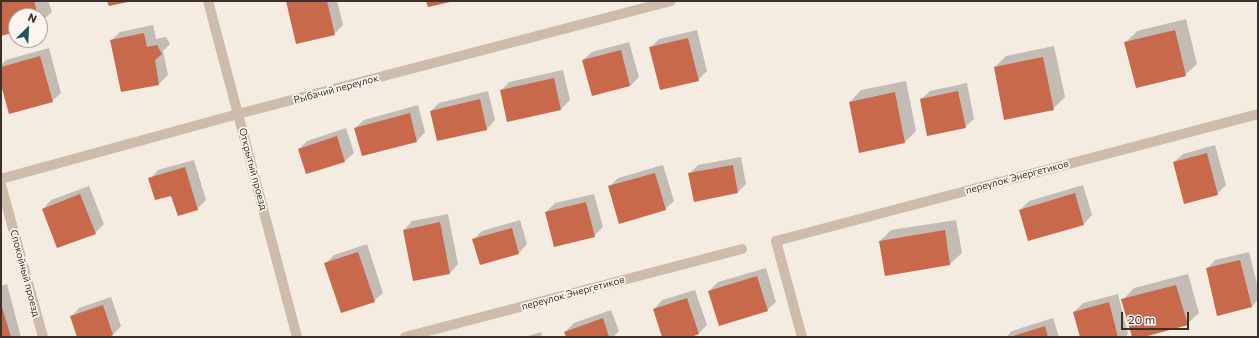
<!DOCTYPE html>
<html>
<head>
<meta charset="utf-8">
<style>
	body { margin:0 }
	#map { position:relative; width:1259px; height:338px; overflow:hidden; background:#f4ebe1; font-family:Commissioner,sans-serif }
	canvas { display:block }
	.frame { position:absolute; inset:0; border:2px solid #3b302b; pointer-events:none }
	.north { position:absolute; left:8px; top:8px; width:40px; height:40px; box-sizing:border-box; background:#fbf5ee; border:1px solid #aea6a0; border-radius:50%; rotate:24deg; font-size:11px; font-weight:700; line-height:16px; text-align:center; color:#3b302b }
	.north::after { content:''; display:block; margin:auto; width:14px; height:18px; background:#1f5a5e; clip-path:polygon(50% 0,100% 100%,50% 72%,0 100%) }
	.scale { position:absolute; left:1121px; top:312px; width:68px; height:18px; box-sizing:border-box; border:2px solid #3b302b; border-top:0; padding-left:5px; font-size:12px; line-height:14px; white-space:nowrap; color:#3b302b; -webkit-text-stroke:3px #fbf5ee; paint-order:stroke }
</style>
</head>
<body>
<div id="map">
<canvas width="1259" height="338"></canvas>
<div class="frame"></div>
<div class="north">N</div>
<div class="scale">20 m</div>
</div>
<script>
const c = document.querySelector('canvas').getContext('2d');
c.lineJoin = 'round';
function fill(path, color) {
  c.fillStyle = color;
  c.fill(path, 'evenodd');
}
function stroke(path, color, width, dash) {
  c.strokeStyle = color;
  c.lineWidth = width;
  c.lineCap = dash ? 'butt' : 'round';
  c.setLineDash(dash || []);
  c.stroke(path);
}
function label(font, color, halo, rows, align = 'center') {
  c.font = font + ' Commissioner,sans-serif';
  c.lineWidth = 3.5;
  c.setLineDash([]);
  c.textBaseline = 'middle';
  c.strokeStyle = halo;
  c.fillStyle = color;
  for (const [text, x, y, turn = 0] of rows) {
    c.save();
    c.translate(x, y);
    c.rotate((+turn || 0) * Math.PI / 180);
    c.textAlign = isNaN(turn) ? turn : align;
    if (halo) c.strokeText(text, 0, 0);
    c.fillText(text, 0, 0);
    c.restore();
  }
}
const shadow = new Path2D(`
	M 1,1 L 48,1 L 52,12 L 40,23 L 40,16 L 16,16 L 16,31 L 1,35 Z
	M 287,1 L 337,1 L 343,25 L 334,34 Z
	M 1186,19 L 1197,64 L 1185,75 L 1125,43 L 1137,31 Z
	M 153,25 L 156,39 L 166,37 L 170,44 L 163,51 L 168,75 L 159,84 L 121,91 L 111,41 L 120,32 Z
	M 697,30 L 707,71 L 698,80 L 650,48 L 659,39 Z
	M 629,42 L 639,77 L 630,86 L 592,95 L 583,60 L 592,52 Z
	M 1054,46 L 1065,97 L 1053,109 L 995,67 L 1006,56 Z
	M 49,48 L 61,93 L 52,101 L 1,82 L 1,65 L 6,60 Z
	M 563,70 L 570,100 L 561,109 L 508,121 L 501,91 L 509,82 Z
	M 906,81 L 916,131 L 905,142 L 860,151 L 850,102 L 861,90 Z
	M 967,83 L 974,119 L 965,127 L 921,99 L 930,91 Z
	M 488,91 L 495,120 L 487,129 L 438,140 L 431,111 L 439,103 Z
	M 418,105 L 425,132 L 417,141 L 355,128 L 364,120 Z
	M 346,128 L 354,153 L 345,161 L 307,173 L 299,149 L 307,141 Z
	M 1215,145 L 1226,185 L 1217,194 L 1174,162 L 1183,154 Z
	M 741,157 L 746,184 L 738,192 L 689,174 L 698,165 Z
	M 194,160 L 206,200 L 197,209 L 172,194 L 150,179 L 158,170 Z
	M 663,165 L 674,201 L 665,209 L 610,186 L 618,178 Z
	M 1083,185 L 1092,215 L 1084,224 L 1029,240 L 1020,210 L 1029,201 Z
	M 89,186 L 104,224 L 95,233 L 43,209 L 51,200 Z
	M 594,194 L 603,227 L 594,236 L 546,212 L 555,203 Z
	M 448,214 L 458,264 L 450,273 L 404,230 L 412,221 Z
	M 520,220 L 527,244 L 519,253 L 474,239 L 482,231 Z
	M 956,220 L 962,253 L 950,264 L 885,275 L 880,241 L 891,230 Z
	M 367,244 L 383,293 L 374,301 L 325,264 L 334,255 Z
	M 1249,252 L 1258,288 L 1258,300 L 1252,306 L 1218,314 L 1207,269 L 1215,260 Z
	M 766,268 L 776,302 L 767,310 L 709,291 L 718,282 Z
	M 1188,274 L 1199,313 L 1187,324 L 1140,337 L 1133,337 L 1123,300 L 1134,288 Z
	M 7,284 L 21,337 L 1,337 L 1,286 Z
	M 695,290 L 707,325 L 698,334 L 687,337 L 663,337 L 654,309 L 662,300 Z
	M 1118,294 L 1128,334 L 1125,337 L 1081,337 L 1074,312 L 1083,303 Z
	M 111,297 L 121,326 L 113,335 L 106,337 L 78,337 L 71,317 L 79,308 Z
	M 611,310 L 619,331 L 613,337 L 567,337 L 565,332 L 574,323 Z
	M 1053,318 L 1059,337 L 1006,337 L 1012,331 Z
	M 541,332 L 542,337 L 525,337 Z`);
const building = new Path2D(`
	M 1,1 L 34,1 L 38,16 L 16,16 L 16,32 L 1,36 Z
	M 107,1 L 128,1 L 128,2 L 109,6 Z
	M 286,1 L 327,1 L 335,35 L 296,44 Z
	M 426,1 L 450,1 L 450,2 L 428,7 Z
	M 1175,30 L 1186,76 L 1136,88 L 1124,42 Z
	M 144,33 L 147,47 L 157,45 L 162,54 L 155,60 L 159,85 L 121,92 L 110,40 Z
	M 688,38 L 699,81 L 660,90 L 649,47 Z
	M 621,50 L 630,86 L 592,96 L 582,60 Z
	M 40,56 L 53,102 L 9,114 L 1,85 L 1,67 Z
	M 1043,57 L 1054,110 L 1004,120 L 994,67 Z
	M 554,78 L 561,110 L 507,122 L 500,90 Z
	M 958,91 L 966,128 L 927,136 L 920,99 Z
	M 895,92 L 905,143 L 859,153 L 849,102 Z
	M 480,99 L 487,130 L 437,141 L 430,111 Z
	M 410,113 L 417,142 L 362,156 L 354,128 Z
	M 337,136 L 345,162 L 306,174 L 298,149 Z
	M 1207,153 L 1218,195 L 1184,204 L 1173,162 Z
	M 733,165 L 738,193 L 694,202 L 688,173 Z
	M 185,167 L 198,210 L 178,216 L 171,196 L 155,200 L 148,178 Z
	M 655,173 L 666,210 L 619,224 L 608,186 Z
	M 1075,193 L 1084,225 L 1028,241 L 1019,210 Z
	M 80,194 L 96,234 L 57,248 L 42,209 Z
	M 586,202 L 595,237 L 554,247 L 545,212 Z
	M 440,222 L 450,274 L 413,281 L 403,230 Z
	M 512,228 L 519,254 L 480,265 L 472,239 Z
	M 945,230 L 950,265 L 885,276 L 879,241 Z
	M 358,252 L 375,302 L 341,313 L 324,263 Z
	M 1240,260 L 1252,307 L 1217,316 L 1206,268 Z
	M 757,276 L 768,311 L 719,326 L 708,291 Z
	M 1176,285 L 1188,325 L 1144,337 L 1132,337 L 1121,299 Z
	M 687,298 L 699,334 L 691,337 L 662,337 L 653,309 Z
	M 1109,302 L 1118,337 L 1080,337 L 1073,312 Z
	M 1,304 L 11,337 L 1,337 Z
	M 103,305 L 113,335 L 109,337 L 77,337 L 70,316 Z
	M 603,318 L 609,337 L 566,337 L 564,332 Z
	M 1045,326 L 1048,337 L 1010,337 Z`);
const lane = new Path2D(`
	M 776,241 L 802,337`);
const street = new Path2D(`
	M 208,1 L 297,337
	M 1,179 L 238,114 L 671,1
	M 1,185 L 43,337
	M 776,241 L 1258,114
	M 405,337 L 742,249`);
const streetNames = [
	["Рыбачий переулок",336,89,-15],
	["Открытый проезд",253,169,75],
	["переулок Энергетиков",1017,177,-15],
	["Спокойный проезд",25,273,75],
	["переулок Энергетиков",573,293,-15]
];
fill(shadow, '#0003');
fill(building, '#c8694b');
stroke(lane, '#cdbbac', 10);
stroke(street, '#cdbbac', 10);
label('10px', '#3b302b', '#fbf5ee', streetNames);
</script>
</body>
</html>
